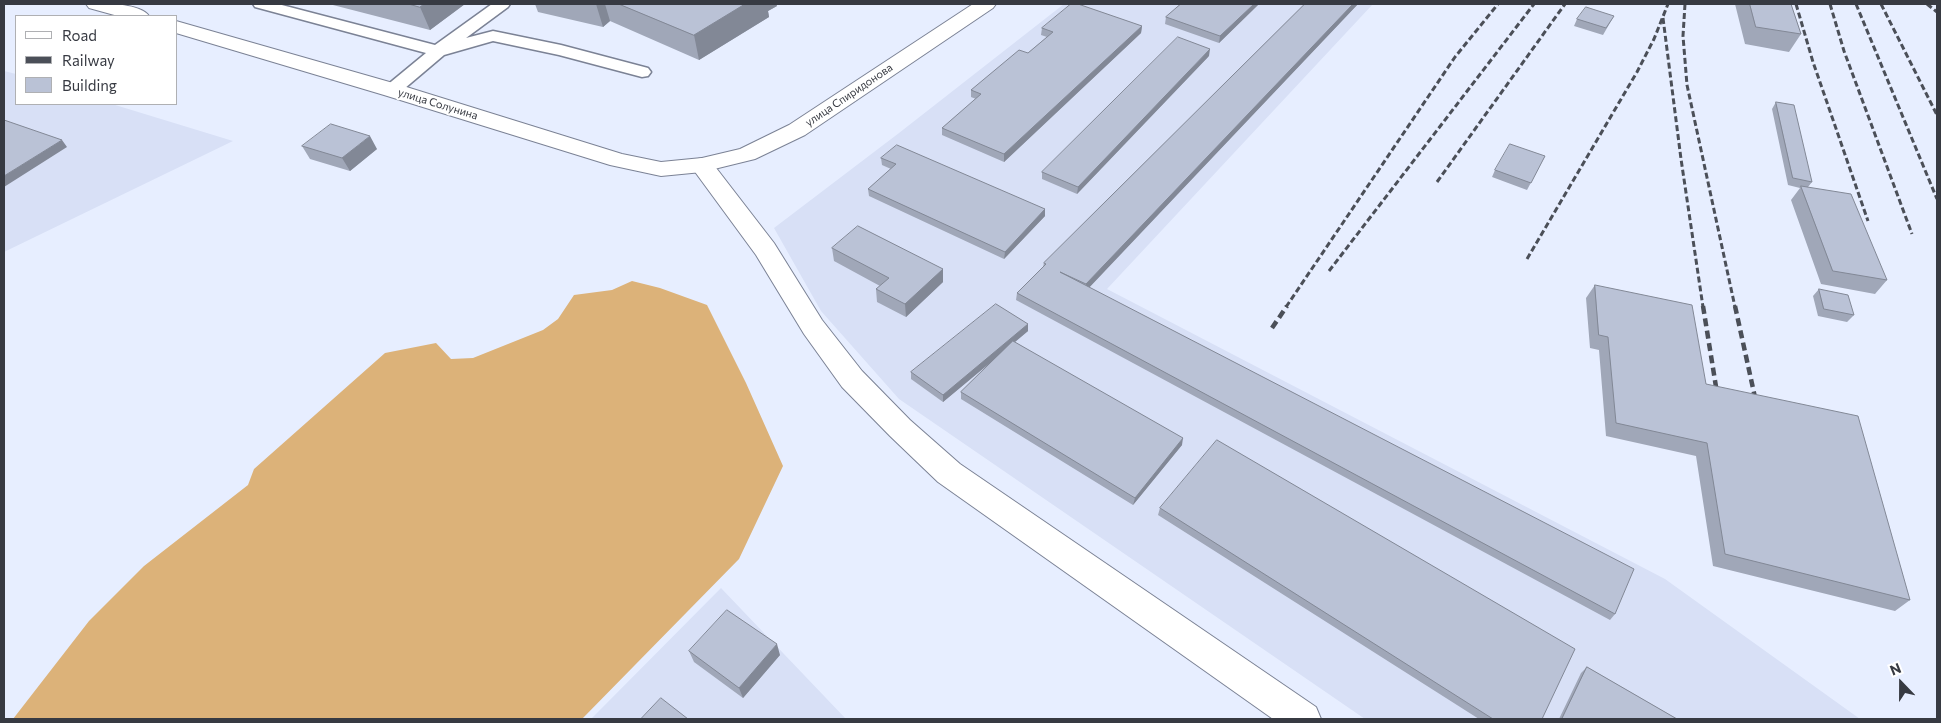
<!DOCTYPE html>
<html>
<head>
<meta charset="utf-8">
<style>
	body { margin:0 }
	#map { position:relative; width:1941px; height:723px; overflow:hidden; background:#e7eeff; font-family:Commissioner,sans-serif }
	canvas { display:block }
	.frame { position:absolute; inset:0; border:5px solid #373a42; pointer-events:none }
	.legend { position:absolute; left:15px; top:15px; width:162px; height:90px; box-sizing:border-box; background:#fff; border:1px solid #afb0b3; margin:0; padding:6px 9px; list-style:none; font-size:15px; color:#373a42 }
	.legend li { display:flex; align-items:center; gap:10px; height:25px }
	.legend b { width:25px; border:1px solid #afb0b3 }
	.north { position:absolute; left:1876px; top:658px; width:50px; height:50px; -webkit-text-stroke:4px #fff; paint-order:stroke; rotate:338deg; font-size:14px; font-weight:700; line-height:20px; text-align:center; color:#373a42 }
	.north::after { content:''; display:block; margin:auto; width:18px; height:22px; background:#373a42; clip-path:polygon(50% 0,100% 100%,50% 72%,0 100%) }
</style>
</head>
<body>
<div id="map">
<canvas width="1941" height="723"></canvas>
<div class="frame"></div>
<ul class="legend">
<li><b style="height:6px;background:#fff"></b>Road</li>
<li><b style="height:6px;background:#4b4f58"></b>Railway</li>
<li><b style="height:14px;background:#bac2d6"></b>Building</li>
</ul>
<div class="north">N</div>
</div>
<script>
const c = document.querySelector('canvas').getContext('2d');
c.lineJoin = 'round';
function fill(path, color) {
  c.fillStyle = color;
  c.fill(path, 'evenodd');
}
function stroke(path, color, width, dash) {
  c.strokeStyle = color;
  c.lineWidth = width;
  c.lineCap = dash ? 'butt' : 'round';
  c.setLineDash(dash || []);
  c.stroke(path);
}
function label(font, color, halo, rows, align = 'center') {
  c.font = font + ' Commissioner,sans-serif';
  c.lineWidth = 4;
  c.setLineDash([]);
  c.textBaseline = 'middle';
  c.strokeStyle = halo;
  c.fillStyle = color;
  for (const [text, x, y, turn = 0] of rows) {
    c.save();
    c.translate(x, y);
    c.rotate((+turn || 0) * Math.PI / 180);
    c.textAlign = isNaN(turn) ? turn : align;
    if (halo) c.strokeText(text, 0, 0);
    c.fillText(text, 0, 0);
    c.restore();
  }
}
const built = new Path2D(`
	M 1064,4 L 1373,4 L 1107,289 L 1665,579 L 1860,719 L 1365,719 L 899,399 L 821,311 L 774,228 L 899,133 Z
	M 4,71 L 16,74 L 16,104 L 112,104 L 233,141 L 4,252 Z
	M 721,588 L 846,719 L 591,719 Z`);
const forest = new Path2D(`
	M 632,281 L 660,288 L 707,305 L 746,383 L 783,466 L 739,559 L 582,719 L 13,719 L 89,621 L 144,566 L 248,485 L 254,469 L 385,353 L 436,343 L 451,359 L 473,358 L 543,330 L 558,319 L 574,295 L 612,290 Z`);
const lane = new Path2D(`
	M 253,4 L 278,4 L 435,45 L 492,4 L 510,4 L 508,7 L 466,38 L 493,31 L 561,45 L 648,68 L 651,72 L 648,76 L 642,77 L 559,55 L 493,41 L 444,55 L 398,94 L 392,95 L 386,94 L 383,90 L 386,86 L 426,53 L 255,7 Z`);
const street = new Path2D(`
	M 702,158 L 710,160 L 774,243 L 822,320 L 862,371 L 910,420 L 960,464 L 1316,707 L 1321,719 L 1273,719 L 938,482 L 890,436 L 842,387 L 804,334 L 756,255 L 690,165 L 694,160 Z`);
const secondary = new Path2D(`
	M 86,4 C 101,3 140,3 149,16 L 118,16 L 89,8 Z
	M 973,4 L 996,4 L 993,8 L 805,135 L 755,159 L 702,172 L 661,176 L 610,165 L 384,95 L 176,33 L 176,21 L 400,85 L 622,154 L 661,162 L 702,158 L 740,149 L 789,125 Z`);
const railFar1 = new Path2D(`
	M 1685,4 L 1683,36 L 1687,85 L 1735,307
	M 1796,4 L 1813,62 L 1868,221
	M 1830,4 L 1844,51 L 1912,234
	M 1856,4 L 1937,199
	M 1881,4 L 1937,115
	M 1927,4 L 1937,12
	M 1663,18 L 1681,159 L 1703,307
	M 1437,182 L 1565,4
	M 1527,259 L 1637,72 L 1654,39 L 1668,4
	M 1329,271 L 1534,4
	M 1286,307 L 1455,57 L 1498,4`);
const rail = new Path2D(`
	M 1703,306 L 1717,393
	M 1735,306 L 1756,402
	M 1272,328 L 1287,306`);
const wall = new Path2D(`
	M 329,4 L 465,4 L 430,30 Z
	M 535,4 L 776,4 L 777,6 L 768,11 L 769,17 L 699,60 L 610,21 L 603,27 L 538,12 Z
	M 1181,4 L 1259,4 L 1219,43 L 1165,24 L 1166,17 Z
	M 1305,4 L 1358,4 L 1089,287 L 1615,614 L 1610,620 L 1016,300 L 1017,293 L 1043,267 L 1044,263 Z
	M 1735,4 L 1791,4 L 1801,34 L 1789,52 L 1745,44 Z
	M 1614,16 L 1603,35 L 1574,26 L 1577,19 Z
	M 1142,26 L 1141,33 L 1004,162 L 942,135 L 942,128 L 976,99 L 971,97 L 971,90 L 1028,53 L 1047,37 L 1041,35 L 1042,28 Z
	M 1209,56 L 1077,194 L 1042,179 L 1042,172 Z
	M 1776,102 L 1812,182 L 1808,187 L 1887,280 L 1875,294 L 1821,284 L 1791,200 L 1800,188 L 1788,185 L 1772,109 Z
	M 302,146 L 377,149 L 350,171 L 310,159 Z
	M 1545,156 L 1527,190 L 1492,177 L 1495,170 Z
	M 881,158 L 1045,209 L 1045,216 L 1004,259 L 869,196 L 868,189 L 891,169 L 882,165 Z
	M 832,248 L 943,269 L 943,282 L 906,317 L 877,302 L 876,289 L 880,286 L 834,261 Z
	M 1595,285 L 1706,384 L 1910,600 L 1895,611 L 1713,566 L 1696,456 L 1606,436 L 1599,350 L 1590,348 L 1586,298 Z
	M 1819,289 L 1854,315 L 1847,322 L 1818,316 L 1813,296 Z
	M 1028,324 L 1028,331 L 1015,342 L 1182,445 L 1133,505 L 961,399 L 961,392 L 990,363 L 943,402 L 911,379 L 911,372 Z
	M 1160,508 L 1542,719 L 1479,719 L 1158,515 Z
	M 689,651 L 780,655 L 743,698 L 694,662 Z
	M 1587,667 L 1677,719 L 1559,719 L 1581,673 Z`);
const shadedWall = new Path2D(`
	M 424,4 L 465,4 L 430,30 L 420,7 Z
	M 596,4 L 605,4 L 610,21 L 603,27 Z
	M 745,4 L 776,4 L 777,6 L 768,11 L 769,17 L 699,60 L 694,35 Z
	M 1254,4 L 1259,4 L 1219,43 L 1220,36 Z
	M 1353,4 L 1358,4 L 1086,291 L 1086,284 Z
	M 1142,26 L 1141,33 L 1004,162 L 1004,154 Z
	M 1210,49 L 1209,56 L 1077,194 L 1078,187 Z
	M 370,136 L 377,149 L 350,171 L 342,158 Z
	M 62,140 L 67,147 L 4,187 L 4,176 Z
	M 1045,209 L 1045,216 L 1004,259 L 1005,252 Z
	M 943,269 L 943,282 L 906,317 L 905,304 Z
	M 1028,324 L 1028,331 L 943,402 L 943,395 Z
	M 1183,438 L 1182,445 L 1133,505 L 1135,498 Z
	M 777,644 L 780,655 L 743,698 L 739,688 Z`);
const building = new Path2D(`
	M 409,4 L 424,4 L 420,7 Z
	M 619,4 L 745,4 L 694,35 Z
	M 1071,4 L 1078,4 L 1142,26 L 1004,154 L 942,128 L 981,94 L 971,90 L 1019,50 L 1028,53 L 1053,32 L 1042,28 Z
	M 1181,4 L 1254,4 L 1220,36 L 1166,17 Z
	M 1305,4 L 1353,4 L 1086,284 L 1060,272 L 1634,569 L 1615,614 L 1017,293 L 1046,264 L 1044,263 Z
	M 1750,4 L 1791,4 L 1801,34 L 1756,27 Z
	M 1586,7 L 1614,16 L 1606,28 L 1577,19 Z
	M 1178,37 L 1210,49 L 1078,187 L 1042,172 Z
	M 1776,102 L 1794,105 L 1812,182 L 1793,178 Z
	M 4,120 L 62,140 L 4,176 Z
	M 331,124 L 370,136 L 342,158 L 302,146 Z
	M 1510,144 L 1545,156 L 1531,183 L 1495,170 Z
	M 897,145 L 1045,209 L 1005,252 L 868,189 L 896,164 L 881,158 Z
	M 1801,186 L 1851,194 L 1887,280 L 1833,271 Z
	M 858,226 L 943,269 L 905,304 L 876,289 L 889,278 L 832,248 Z
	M 1595,285 L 1692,305 L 1706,384 L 1858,416 L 1910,600 L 1725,554 L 1707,443 L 1616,423 L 1608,337 L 1599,335 Z
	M 1819,289 L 1848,295 L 1854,315 L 1824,309 Z
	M 996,304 L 1028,324 L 943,395 L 911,372 Z
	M 1013,341 L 1183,438 L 1135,498 L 961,392 Z
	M 1217,440 L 1575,649 L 1542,719 L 1493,719 L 1160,508 Z
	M 727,610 L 777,644 L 739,688 L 689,651 Z
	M 1587,667 L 1677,719 L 1562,719 Z
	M 661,698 L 688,719 L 641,719 Z`);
const farStreetnames = [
	["улица Спиридонова",849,95,-34],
	["улица Солунина",438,104,17]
];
fill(built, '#d8e0f6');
fill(forest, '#dcb279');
stroke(lane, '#7b8295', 3);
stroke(street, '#7b8295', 2);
stroke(secondary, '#7b8295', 2);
fill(lane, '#fff');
fill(street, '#fff');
fill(secondary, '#fff');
stroke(railFar1, '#4b4f58', 3, [6, 3]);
stroke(rail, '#4b4f58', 4.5, [8, 4.5]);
fill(wall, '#a0a7b8');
fill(shadedWall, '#828896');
fill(building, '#bac2d6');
stroke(building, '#828896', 1);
label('11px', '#373a42', '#fff', farStreetnames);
</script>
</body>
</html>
